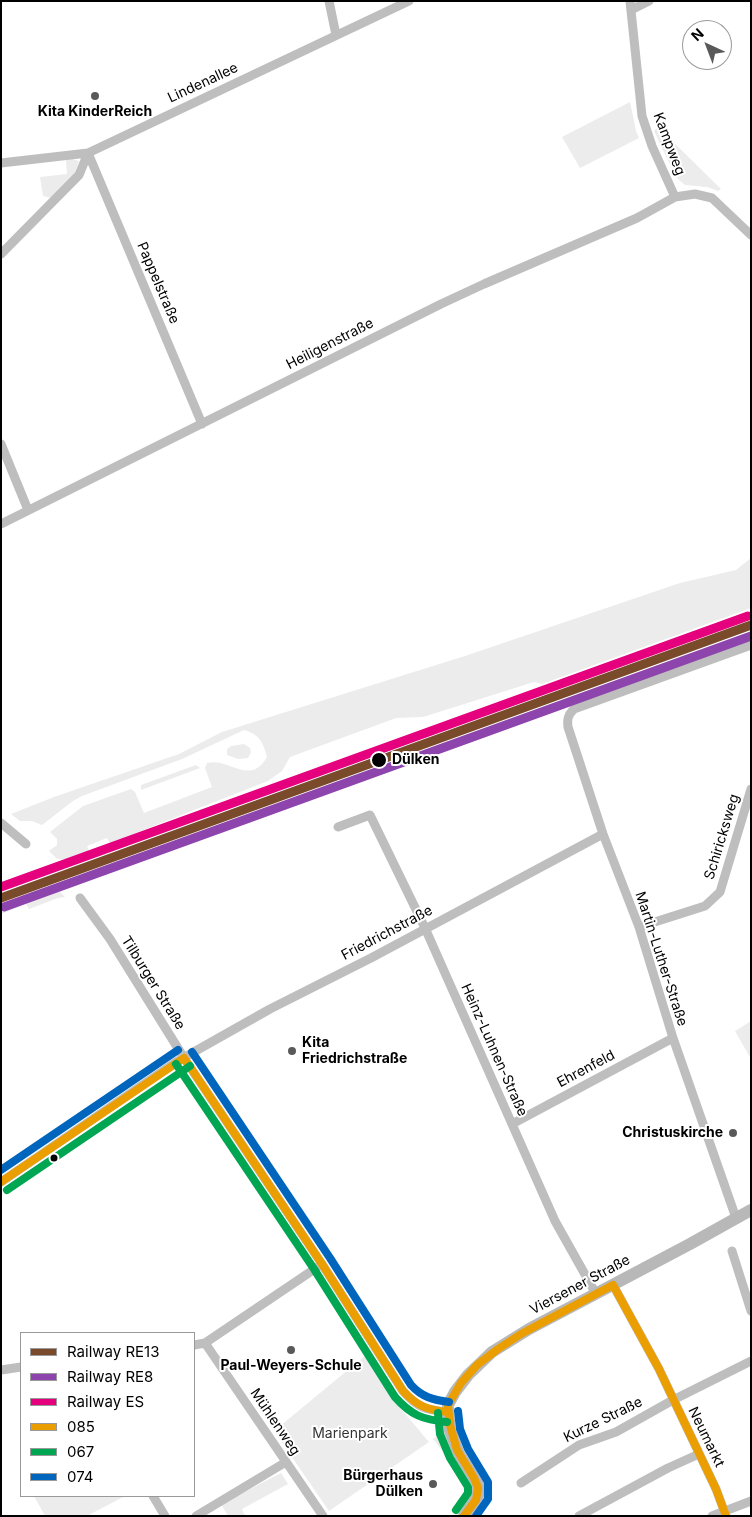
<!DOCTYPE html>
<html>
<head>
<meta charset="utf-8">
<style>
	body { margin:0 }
	#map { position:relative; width:752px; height:1517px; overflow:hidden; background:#fff; font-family:Inter,sans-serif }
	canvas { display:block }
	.frame { position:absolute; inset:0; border:2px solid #000; pointer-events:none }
	.legend { position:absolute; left:20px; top:1332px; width:175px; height:165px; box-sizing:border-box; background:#fff; border:1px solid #999; margin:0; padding:6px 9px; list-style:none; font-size:15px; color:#000 }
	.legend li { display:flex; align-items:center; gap:10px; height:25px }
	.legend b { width:25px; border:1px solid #999 }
	.north { position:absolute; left:682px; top:20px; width:50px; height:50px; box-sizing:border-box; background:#fff; border:1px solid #999; border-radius:50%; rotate:317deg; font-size:14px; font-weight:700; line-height:20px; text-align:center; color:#000 }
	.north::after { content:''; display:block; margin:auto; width:18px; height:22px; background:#595959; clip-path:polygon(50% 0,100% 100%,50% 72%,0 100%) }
</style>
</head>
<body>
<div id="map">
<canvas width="752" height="1517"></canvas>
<div class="frame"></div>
<ul class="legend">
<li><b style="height:6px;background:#7a4b2a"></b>Railway RE13</li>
<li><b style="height:6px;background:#8e44ad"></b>Railway RE8</li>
<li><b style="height:6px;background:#e5007d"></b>Railway ES</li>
<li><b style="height:6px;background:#eb9e00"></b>085</li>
<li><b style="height:6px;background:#00a651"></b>067</li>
<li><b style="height:6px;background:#0065bd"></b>074</li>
</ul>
<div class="north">N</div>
</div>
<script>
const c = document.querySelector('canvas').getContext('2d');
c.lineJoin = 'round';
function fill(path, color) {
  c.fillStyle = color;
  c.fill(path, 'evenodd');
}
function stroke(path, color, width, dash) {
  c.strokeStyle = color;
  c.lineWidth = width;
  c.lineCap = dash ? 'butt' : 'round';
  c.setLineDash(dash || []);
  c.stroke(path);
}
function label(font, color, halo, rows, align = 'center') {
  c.font = font + ' Inter,sans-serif';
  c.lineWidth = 4;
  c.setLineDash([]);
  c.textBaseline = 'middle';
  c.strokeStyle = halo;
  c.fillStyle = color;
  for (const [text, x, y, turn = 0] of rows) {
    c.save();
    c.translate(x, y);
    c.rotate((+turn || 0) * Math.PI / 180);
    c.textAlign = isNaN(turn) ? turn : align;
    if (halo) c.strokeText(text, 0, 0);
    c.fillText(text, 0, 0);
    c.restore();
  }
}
const green = new Path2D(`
	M 630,102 L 636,131 L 639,138 L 580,168 L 562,137 Z
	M 658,127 L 721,189 L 718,191 L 707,187 L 685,185 L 676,177 L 654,131 Z
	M 72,159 L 79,161 L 75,173 L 51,198 L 43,196 L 40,177 L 67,174 L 66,160 Z
	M 751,558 L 751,608 L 542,684 L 534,682 L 423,717 L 396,718 L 290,757 L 282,771 L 268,781 L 110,843 L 107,838 L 87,846 L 89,851 L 66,859 L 57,859 L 49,851 L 57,845 L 57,839 L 50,832 L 83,806 L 131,789 L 135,792 L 144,813 L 212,787 L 205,768 L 207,763 C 229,757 250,787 267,757 C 263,742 259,734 244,730 L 182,759 L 82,796 L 73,801 L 42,825 L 32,821 L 20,821 L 11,814 L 54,797 L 179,754 L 222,732 L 465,656 L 680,583 L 736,570 Z
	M 244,744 L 250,748 L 251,752 L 248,758 L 238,759 L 227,755 L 227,749 L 231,746 Z
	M 196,765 L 200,768 L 141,790 L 141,785 Z
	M 54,886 L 65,897 L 58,898 L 29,909 L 26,904 L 1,914 L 1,904 Z
	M 751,1021 L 751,1059 L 735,1031 Z
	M 366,1355 L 402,1410 L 429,1442 L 329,1511 L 274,1431 Z
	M 442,1432 L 445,1443 L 468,1480 L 467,1482 L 433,1439 Z
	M 281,1473 L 288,1484 L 242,1509 L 245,1516 L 228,1516 L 221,1504 Z
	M 34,1496 L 125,1496 L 87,1516 L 45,1516 Z`);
const minor = new Path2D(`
	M 329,1 L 336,35
	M 630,1 L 642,116 L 652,146 L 675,197
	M 631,10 L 649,1
	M 88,153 L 202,424
	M 1,163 L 88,153 L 409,1
	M 1,254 L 79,175 L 88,153
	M 1,444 L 28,510
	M 1,524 L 441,304 L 484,284 L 637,218 L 675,197 L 695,194 L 712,198 L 751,235
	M 1,823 L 26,844
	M 338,827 L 370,815 L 425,928 L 555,1221 L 596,1294
	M 80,898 L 110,939 L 184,1058 L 322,1264 L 403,1391 C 418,1408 426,1410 448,1412
	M 639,927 L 705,906 L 720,892 L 751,789
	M 512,1124 L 673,1038
	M 1,1182 L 176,1062 L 270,1009 L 371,958 L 603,834
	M 736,1218 L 673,1038 L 639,927 L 603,834 L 568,727 C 567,719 568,715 574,709 L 751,645
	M 732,1251 L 751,1311
	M 613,1285 L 659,1369 L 716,1489 L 726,1516
	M 205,1343 L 323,1516
	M 194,1345 L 205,1343 L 322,1264
	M 1,1370 L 21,1367
	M 521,1483 L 579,1445 L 616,1432 L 673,1400 L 751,1361
	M 153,1496 L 165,1516
	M 196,1516 L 286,1462
	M 579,1516 L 668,1468 L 699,1454
	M 712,1516 L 751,1501`);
const secondary = new Path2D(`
	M 464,1516 L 478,1496 L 478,1484 L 459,1454 L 450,1431 L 448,1412 L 448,1405 L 455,1392 L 468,1375 L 492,1352 L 529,1329 L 690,1244 L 751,1210`);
const bus1 = new Path2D(`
	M 184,1058 L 322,1264 L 403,1391 C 417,1406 427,1410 448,1412
	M 1,1182 L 184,1058
	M 613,1285 L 659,1369 L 716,1489 L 726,1516
	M 464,1516 L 476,1500 L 478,1488 L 474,1478 L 457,1450 L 450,1425 L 448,1405 L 461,1383 L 477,1365 L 498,1349 L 521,1334 L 613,1285`);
const bus2 = new Path2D(`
	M 176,1064 L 314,1269 L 395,1397 C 411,1415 423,1420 447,1422
	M 7,1190 L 190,1066
	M 438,1413 L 440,1434 L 450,1458 L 468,1487 L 468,1493 L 456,1510`);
const bus3 = new Path2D(`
	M 192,1052 L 330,1258 L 411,1385 C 422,1397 433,1400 449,1402
	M 1,1170 L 178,1050
	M 458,1411 L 460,1429 L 468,1449 L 488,1482 L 488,1499 L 476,1516`);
const rail1 = new Path2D(`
	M 1,898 L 751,625`);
const rail2 = new Path2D(`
	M 4,907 L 751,636`);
const rail3 = new Path2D(`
	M 1,887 L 748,616`);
const markers = [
	[95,96,5,"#595959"],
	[379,760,8,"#000"],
	[292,1051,5,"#595959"],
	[733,1133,5,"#595959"],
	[54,1158,4.5,"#000"],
	[291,1350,5,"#595959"],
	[433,1484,5,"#595959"]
];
const streetNames = [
	["Lindenallee",203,83,-25],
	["Kampweg",669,144,69],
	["Pappelstraße",158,283,67],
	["Heiligenstraße",330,344,-27],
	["Schiricksweg",722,837,-73],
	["Friedrichstraße",387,933,-28],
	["Martin-Luther-Straße",661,959,72],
	["Tilburger Straße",153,983,58],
	["Heinz-Luhnen-Straße",494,1050,66],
	["Ehrenfeld",586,1069,-28],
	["Viersener Straße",580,1285,-28],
	["Kurze Straße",603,1420,-26],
	["Mühlenweg",275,1422,56],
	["Neumarkt",706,1437,64]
];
const poiNames = [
	["Kita KinderReich",95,112],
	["Kita",302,1043,"left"],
	["Friedrichstraße",302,1059,"left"],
	["Christuskirche",723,1133,"right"],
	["Paul-Weyers-Schule",291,1366],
	["Bürgerhaus",423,1476,"right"],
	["Dülken",423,1492,"right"]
];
const stopNames = [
	["Dülken",392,760]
];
const parkNames = [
	["Marienpark",350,1434]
];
fill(green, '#ececec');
stroke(minor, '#bebebe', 9);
stroke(secondary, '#b8b8b8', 12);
stroke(bus1, '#eb9e00', 8);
stroke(bus2, '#00a651', 8);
stroke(bus3, '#0065bd', 8);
stroke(rail1, '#7a4b2a', 9);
stroke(rail2, '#8e44ad', 9);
stroke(rail3, '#e5007d', 9);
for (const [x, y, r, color] of markers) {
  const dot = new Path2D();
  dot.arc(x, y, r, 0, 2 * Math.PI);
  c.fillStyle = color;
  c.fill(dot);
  stroke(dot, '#fff', 2);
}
label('14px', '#000', '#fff', streetNames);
label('bold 14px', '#000', '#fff', poiNames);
label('bold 14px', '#000', '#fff', stopNames, 'left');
label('14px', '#333', '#fff', parkNames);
</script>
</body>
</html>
